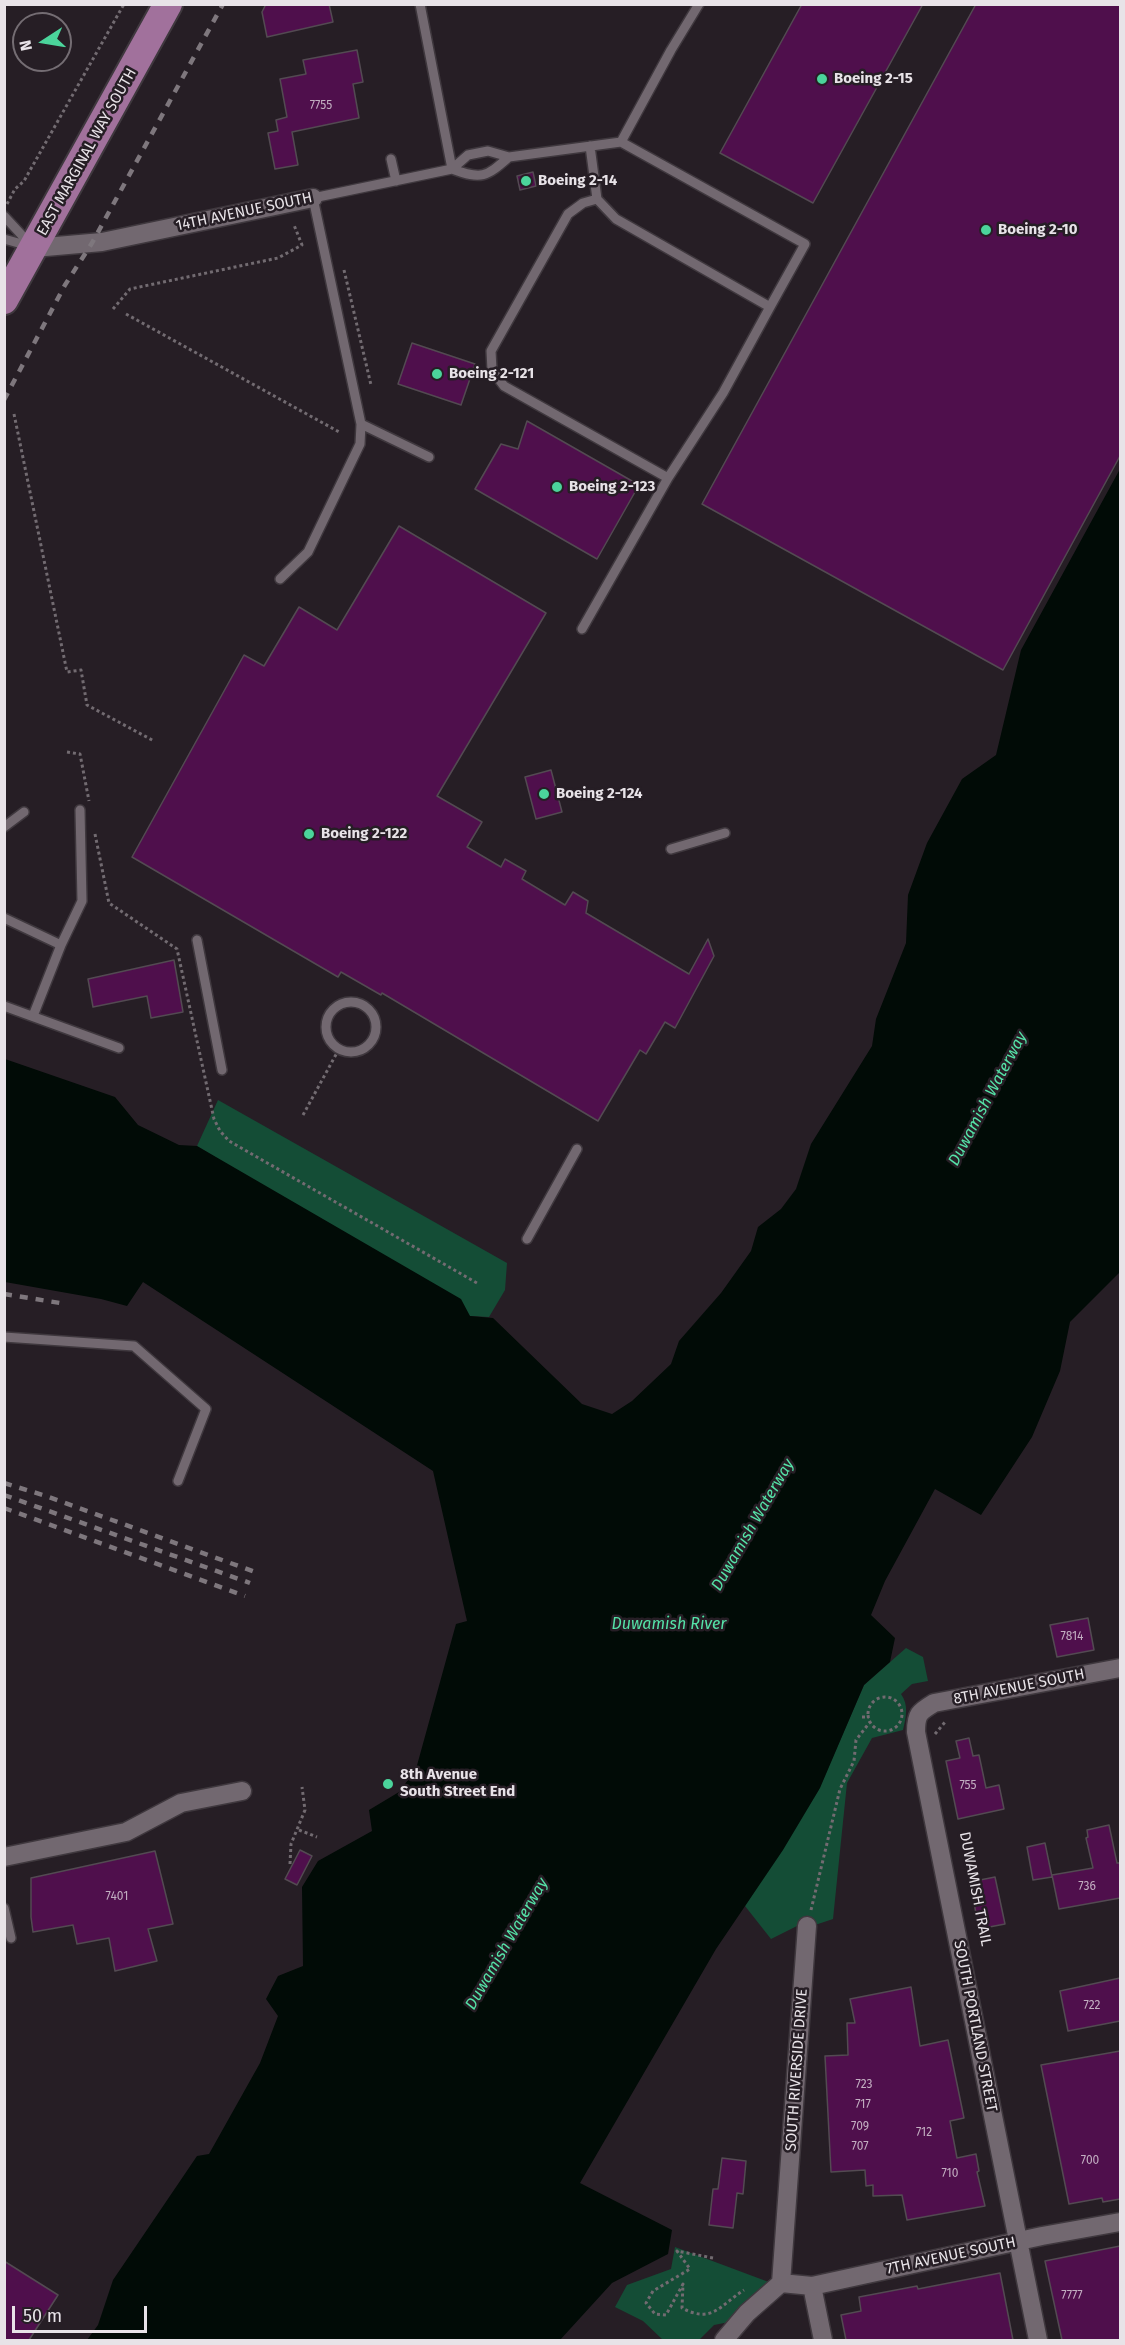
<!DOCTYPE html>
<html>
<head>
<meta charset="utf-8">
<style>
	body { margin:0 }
	#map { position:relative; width:1125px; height:2345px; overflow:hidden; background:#261e25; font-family:"Fira Sans",sans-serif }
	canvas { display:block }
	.frame { position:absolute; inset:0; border:6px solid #e8e3e8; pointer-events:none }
	.north { position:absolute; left:12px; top:12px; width:60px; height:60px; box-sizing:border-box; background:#261e25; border:2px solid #746d73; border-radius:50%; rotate:258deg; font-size:16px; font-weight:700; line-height:24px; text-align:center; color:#e8e3e8 }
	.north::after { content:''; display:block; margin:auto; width:21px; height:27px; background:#4bd49b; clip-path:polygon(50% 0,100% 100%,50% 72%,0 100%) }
	.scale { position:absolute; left:12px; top:2306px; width:135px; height:27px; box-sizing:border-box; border:3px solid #e8e3e8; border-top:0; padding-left:8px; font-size:18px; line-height:21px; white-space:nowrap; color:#e8e3e8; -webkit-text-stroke:4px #261e25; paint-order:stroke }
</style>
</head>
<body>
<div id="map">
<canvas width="1125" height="2345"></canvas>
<div class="frame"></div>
<div class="north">N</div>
<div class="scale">50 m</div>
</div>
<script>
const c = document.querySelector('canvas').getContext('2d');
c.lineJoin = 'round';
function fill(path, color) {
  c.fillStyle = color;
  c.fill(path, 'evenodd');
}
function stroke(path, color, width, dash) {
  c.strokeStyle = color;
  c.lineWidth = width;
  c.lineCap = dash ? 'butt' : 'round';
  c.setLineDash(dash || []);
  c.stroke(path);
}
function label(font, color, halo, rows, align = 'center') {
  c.font = font + ' "Fira Sans",sans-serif';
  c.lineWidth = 5;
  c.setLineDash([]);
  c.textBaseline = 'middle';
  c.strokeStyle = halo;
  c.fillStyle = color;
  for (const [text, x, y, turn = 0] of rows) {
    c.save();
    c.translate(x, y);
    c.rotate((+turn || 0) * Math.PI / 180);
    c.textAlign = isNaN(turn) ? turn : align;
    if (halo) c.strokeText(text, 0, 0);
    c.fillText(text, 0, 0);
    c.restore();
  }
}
const green = new Path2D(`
	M 218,1100 L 507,1263 L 505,1290 L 489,1317 L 470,1316 L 197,1146 Z
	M 906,1648 L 923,1657 L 928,1681 L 912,1684 L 901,1694 C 909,1705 906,1717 903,1730 L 872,1738 L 847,1783 L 833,1919 L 815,1925 L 799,1925 L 771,1939 L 745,1906 L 818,1791 L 864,1685 Z
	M 675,2247 L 774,2284 L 734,2321 L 714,2325 L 699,2340 L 663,2340 L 643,2321 L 615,2307 L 627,2285 L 671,2269 Z`);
const water = new Path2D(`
	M 1120,469 L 1120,1272 L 1070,1322 L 1060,1371 L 1032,1437 L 981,1515 L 935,1489 L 885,1581 L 871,1615 L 895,1638 L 890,1662 L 864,1685 L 820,1788 L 783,1850 L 716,1949 L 580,2183 L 672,2230 L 668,2254 L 612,2283 L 560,2340 L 87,2340 L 98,2325 L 113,2280 L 197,2156 L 209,2154 L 260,2063 L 278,2016 L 266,1999 L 278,1976 L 303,1966 L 302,1887 L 318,1861 L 372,1831 L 369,1810 L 399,1792 L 416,1769 L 456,1624 L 467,1621 L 433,1471 L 143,1282 L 127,1306 L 101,1299 L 5,1282 L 5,1059 L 115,1097 L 138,1125 L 179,1145 L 197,1146 L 461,1299 L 470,1316 L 493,1318 L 582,1404 L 612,1414 L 632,1401 L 671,1364 L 679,1341 L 721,1293 L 751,1251 L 758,1227 L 781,1209 L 796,1189 L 811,1144 L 872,1046 L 876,1019 L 906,943 L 908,895 L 927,843 L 962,779 L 996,755 L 1021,650 Z`);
const building = new Path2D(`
	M 266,4 L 329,4 L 333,22 L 267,37 L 262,12 Z
	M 802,4 L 923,4 L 813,203 L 720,153 Z
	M 976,4 L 1120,4 L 1120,456 L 1003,670 L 702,504 Z
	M 357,50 L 363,82 L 353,84 L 359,118 L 292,132 L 298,165 L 275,169 L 268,133 L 278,131 L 276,120 L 287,117 L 280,79 L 306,74 L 303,60 Z
	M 533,172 L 536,186 L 520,190 L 517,176 Z
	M 412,343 L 475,364 L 461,405 L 398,384 Z
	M 527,421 L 639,485 L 597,559 L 475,489 L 501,444 L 518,449 Z
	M 399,526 L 546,613 L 437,796 L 482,822 L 467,847 L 501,867 L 505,859 L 526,871 L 522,879 L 565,905 L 573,892 L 588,901 L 586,913 L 689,974 L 708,939 L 714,956 L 675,1028 L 665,1022 L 646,1054 L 640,1050 L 598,1121 L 382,993 L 381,995 L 341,972 L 338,977 L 132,857 L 244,655 L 264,666 L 299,607 L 337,630 Z
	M 551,770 L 562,812 L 536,819 L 525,777 Z
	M 174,960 L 183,1012 L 151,1018 L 147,996 L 93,1007 L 88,979 Z
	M 1088,1618 L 1094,1650 L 1057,1657 L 1050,1625 Z
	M 969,1738 L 973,1756 L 979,1755 L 986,1788 L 999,1785 L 1004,1809 L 958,1819 L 946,1761 L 960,1758 L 956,1741 Z
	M 1109,1825 L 1117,1863 L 1120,1863 L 1120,1898 L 1059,1909 L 1052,1875 L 1093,1868 L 1086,1838 L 1088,1837 L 1087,1830 Z
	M 1045,1843 L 1052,1877 L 1033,1880 L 1027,1847 Z
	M 300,1850 L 312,1856 L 297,1885 L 285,1879 Z
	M 155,1851 L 173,1924 L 148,1929 L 157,1961 L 115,1971 L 109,1938 L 77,1944 L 73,1925 L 33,1932 L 31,1917 L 31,1878 Z
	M 995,1877 L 1005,1924 L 979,1929 L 970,1882 Z
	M 1120,1978 L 1120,2021 L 1068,2031 L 1060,1991 Z
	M 911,1987 L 920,2046 L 948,2040 L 964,2118 L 950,2121 L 957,2158 L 976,2154 L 979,2171 L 977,2172 L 985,2206 L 907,2220 L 902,2195 L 873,2196 L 873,2185 L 866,2186 L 865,2170 L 831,2172 L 825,2056 L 848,2055 L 847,2023 L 855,2023 L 850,1999 Z
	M 1120,2051 L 1120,2199 L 1103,2202 L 1102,2198 L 1069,2204 L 1041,2065 Z
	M 722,2158 L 746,2161 L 743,2194 L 737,2193 L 733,2228 L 709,2225 L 713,2189 L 718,2189 Z
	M 1120,2246 L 1120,2340 L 1062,2340 L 1045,2261 Z
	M 4,2261 L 58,2295 L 29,2340 L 4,2340 Z
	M 1000,2273 L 1013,2340 L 846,2340 L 841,2315 L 861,2311 L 859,2297 L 917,2286 L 918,2289 Z`);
const path = new Path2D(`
	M 7,204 L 15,189 L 24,181 L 124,4
	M 344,270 L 371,385
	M 113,309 L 130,289 L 278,258 L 302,245 L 294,225
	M 126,314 L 341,433
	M 14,414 L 67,672 L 81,670 L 87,705 L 154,741
	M 67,752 L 80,754 L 89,801
	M 95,834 L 109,903 L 177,949 L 214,1119 L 220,1131 L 229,1141 L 477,1283
	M 303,1115 L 339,1049
	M868 1714a17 17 0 1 1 34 0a17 17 0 1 1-34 0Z
	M 862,1717 L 869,1717
	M 935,1734 L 946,1721
	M 299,1830 L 317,1837
	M 290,1864 L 291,1844 L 305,1810 L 302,1787
	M 811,1910 L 840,1789 L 854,1761 L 856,1740 L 870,1722
	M 713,2258 L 677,2251 L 690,2269 L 653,2291 L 646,2303 L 655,2314 L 666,2315 L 683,2284 L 682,2308 C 712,2324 719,2306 744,2290`);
const service = new Path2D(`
	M 420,4 L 452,169
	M 621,142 L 671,50 L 699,4
	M 488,151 L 509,157 C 486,177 482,180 452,169 L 468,155 Z
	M 509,157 L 621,142 L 805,244 L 770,307
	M 391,159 L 396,181
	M 597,199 L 583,203 L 568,214 L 491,351 L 492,370 L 504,386 L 668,478
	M 4,216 L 30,244
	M 4,239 L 29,246
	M 361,424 L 429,457
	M 280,579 L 308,552 L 360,444 L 361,424 L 313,198 L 452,169
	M 582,629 L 668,478 L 723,393 L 770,307 L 616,219 L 597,199 L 590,146
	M 4,827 L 24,812
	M 671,849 L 725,833
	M 4,918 L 61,945 L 82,901 L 80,810
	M 197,940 L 222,1070
	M326 1027a25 25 0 1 1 50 0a25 25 0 1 1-50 0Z
	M 4,1006 L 119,1048
	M 33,1016 L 61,945
	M 527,1239 L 577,1149
	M 4,1337 L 134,1346 L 206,1409 L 178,1481
	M 4,1908 L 11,1938`);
const minor = new Path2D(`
	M 34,248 L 102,242 L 313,198
	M 4,1857 L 126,1832 L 181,1803 L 242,1791
	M 781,2283 L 812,2286 L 1042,2236 L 1120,2222
	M 812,2286 L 823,2340
	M 724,2340 L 747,2313 L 781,2283 L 807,1926
	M 1038,2340 L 916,1732 C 916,1714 919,1712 934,1703 L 1120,1668`);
const primary = new Path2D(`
	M 4,300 L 168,4`);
const rail = new Path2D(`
	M 4,400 L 65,285 L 92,243 L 223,4
	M 4,1294 L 60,1303
	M 4,1483 L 46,1496 L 255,1572
	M 4,1495 L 250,1583
	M 4,1508 L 245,1596`);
const markers = [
	[822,79,6,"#4bd49b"],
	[526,181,6,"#4bd49b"],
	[986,230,6,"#4bd49b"],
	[437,374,6,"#4bd49b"],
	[557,487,6,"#4bd49b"],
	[544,794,6,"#4bd49b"],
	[309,834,6,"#4bd49b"],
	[388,1784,6,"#4bd49b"]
];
const numberNames = [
	["7755",321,106],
	["7814",1072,1637],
	["755",968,1786],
	["736",1087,1887],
	["7401",117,1897],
	["722",1092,2006],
	["723",864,2085],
	["717",863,2105],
	["709",860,2127],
	["712",924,2133],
	["707",860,2147],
	["700",1090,2161],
	["710",950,2174],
	["7777",1072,2296]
];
const poiNames = [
	["Boeing 2-15",834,79],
	["Boeing 2-14",538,181],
	["Boeing 2-10",998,230],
	["Boeing 2-121",449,374],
	["Boeing 2-123",569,487],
	["Boeing 2-124",556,794],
	["Boeing 2-122",321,834],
	["8th Avenue",400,1775],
	["South Street End",400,1792]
];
const streetNames = [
	["EAST MARGINAL WAY SOUTH",87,152,-61],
	["14TH AVENUE SOUTH",244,212,-12],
	["8TH AVENUE SOUTH",1019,1687,-11],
	["DUWAMISH TRAIL",975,1889,79],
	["SOUTH PORTLAND STREET",975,2026,79],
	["SOUTH RIVERSIDE DRIVE",797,2070,-86],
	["7TH AVENUE SOUTH",951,2256,-12]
];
const waterNames = [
	["Duwamish Waterway",988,1099,-62],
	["Duwamish Waterway",753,1525,-60],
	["Duwamish River",669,1625],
	["Duwamish Waterway",507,1944,-60]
];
fill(green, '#144d36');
fill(water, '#010b06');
fill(building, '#4f0f4c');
stroke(building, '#534a52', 1.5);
stroke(service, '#3f383e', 12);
stroke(minor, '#3f383e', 21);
stroke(primary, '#3f383e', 32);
stroke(path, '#726b71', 3, [3, 3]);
stroke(service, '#726870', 9);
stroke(minor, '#726870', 18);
stroke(primary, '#a1719c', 28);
stroke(rail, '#7e777d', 4.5, [8, 8]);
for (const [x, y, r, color] of markers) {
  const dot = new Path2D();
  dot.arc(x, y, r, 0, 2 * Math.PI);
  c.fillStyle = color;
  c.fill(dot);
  stroke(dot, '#261e25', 2);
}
label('12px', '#c2aec1', null, numberNames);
label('bold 15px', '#e8e3e8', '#261e25', poiNames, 'left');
label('15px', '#e8e3e8', '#261e25', streetNames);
label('italic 16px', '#55e3a8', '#261e25', waterNames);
</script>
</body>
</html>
